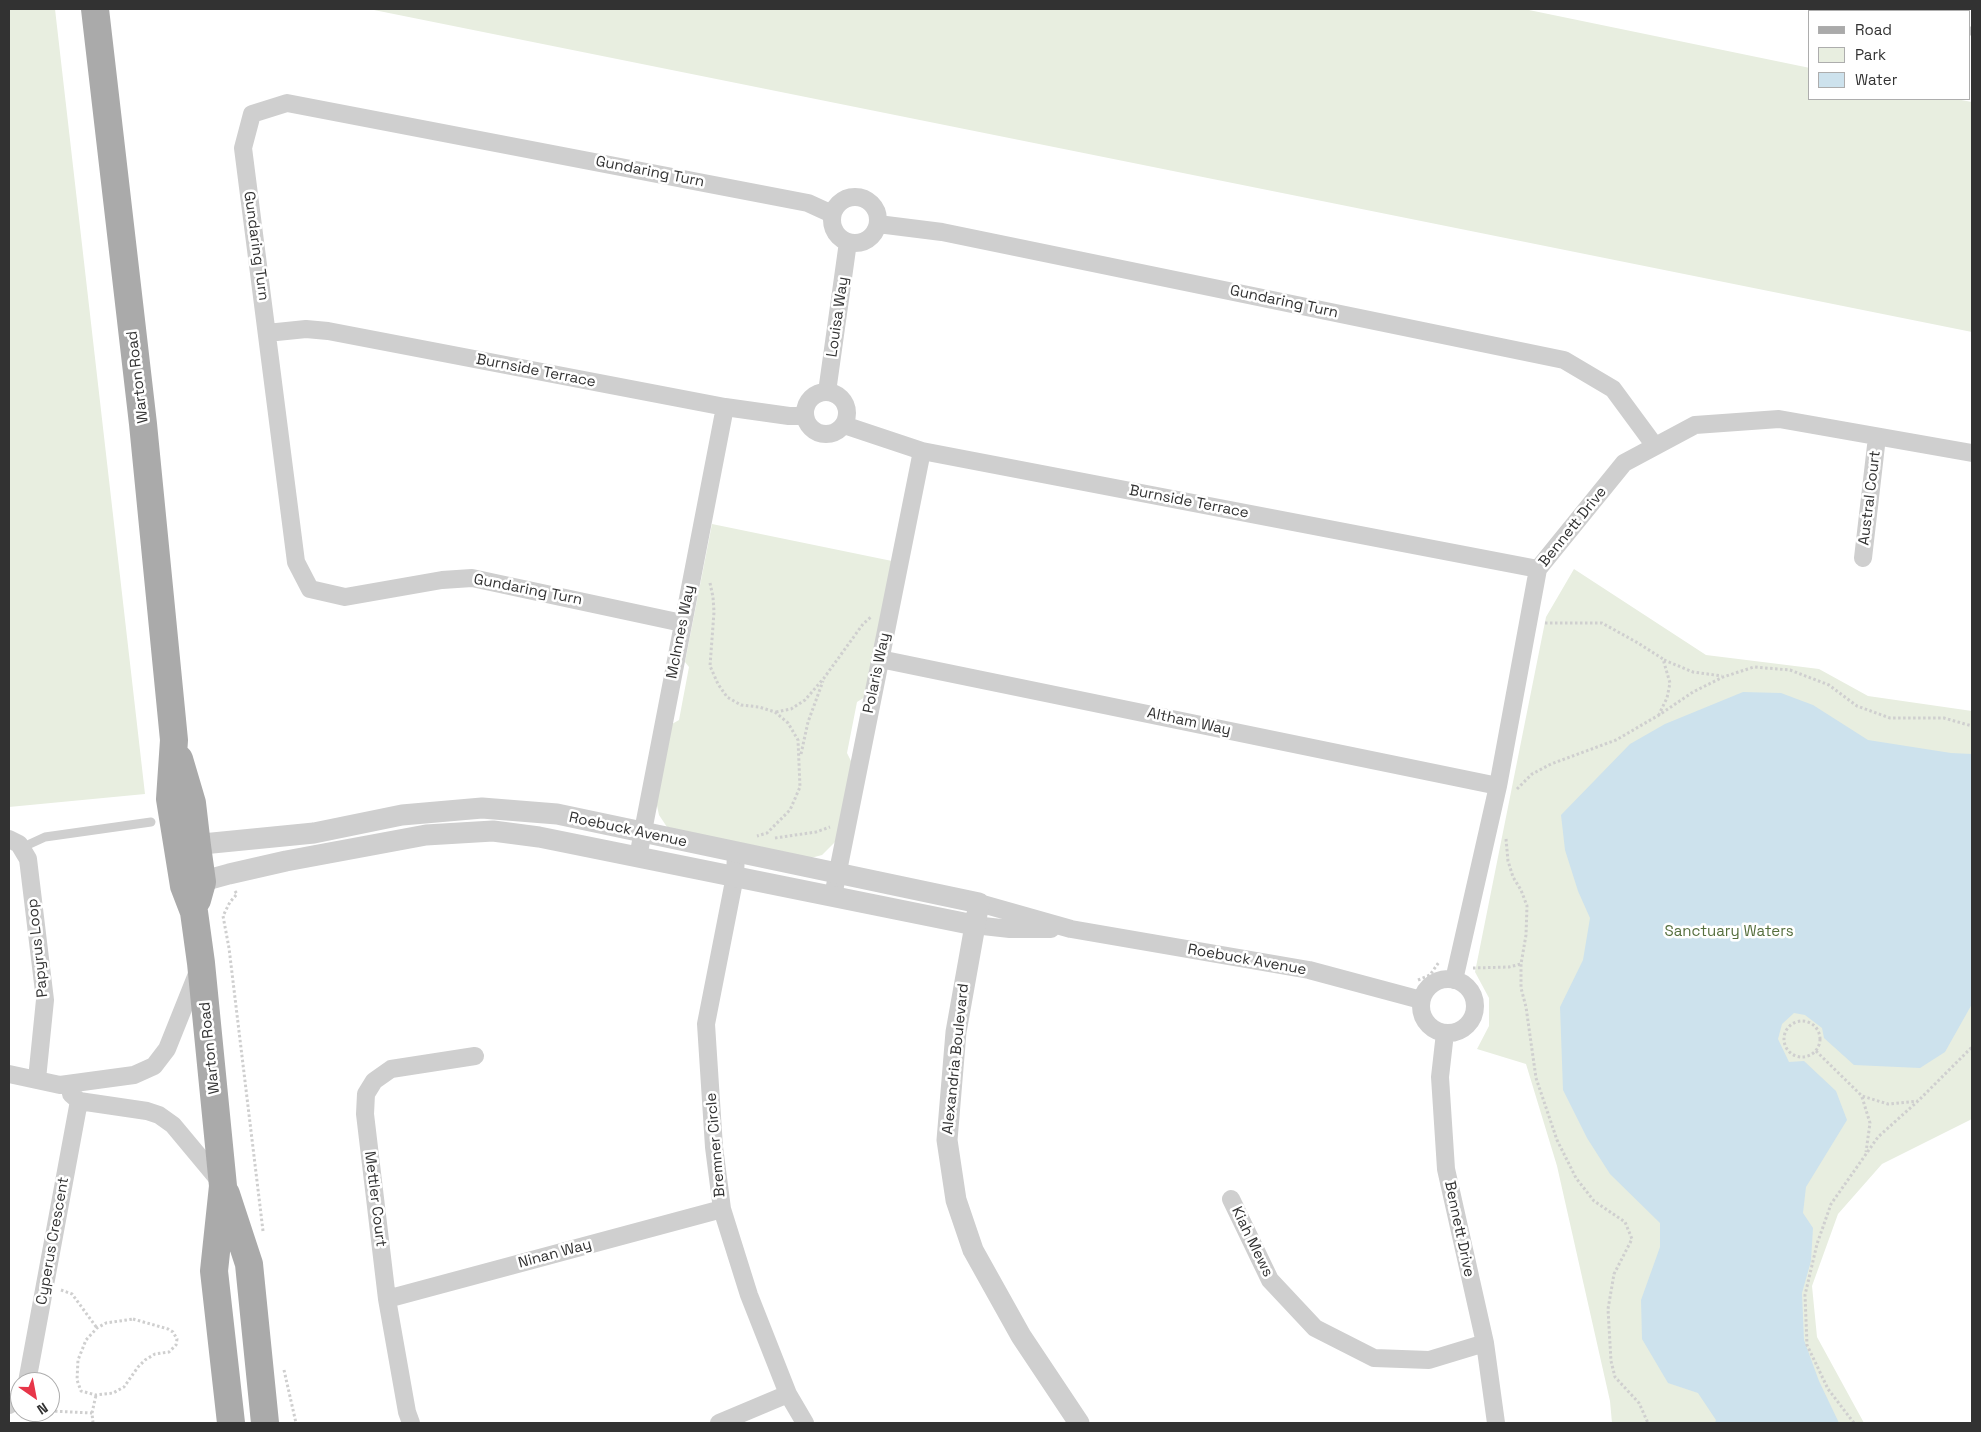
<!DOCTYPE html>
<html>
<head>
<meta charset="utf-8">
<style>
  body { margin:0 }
  #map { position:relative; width:1981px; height:1432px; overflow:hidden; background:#fff; font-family:"Space Grotesk",sans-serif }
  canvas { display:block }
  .frame { position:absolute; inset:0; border:10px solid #323232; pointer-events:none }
  .legend { position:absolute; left:1808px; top:10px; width:162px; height:90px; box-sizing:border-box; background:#fff; border:1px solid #adadad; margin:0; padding:6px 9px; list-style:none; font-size:15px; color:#323232 }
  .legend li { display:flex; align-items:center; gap:10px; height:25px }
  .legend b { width:25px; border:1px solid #adadad }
  .north { position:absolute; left:10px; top:1372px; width:50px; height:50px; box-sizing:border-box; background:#fff; border:1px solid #adadad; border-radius:50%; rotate:147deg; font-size:14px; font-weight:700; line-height:20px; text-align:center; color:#323232 }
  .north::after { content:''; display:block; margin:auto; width:18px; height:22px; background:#e73649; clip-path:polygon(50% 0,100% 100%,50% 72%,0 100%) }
</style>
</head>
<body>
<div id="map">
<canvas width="1981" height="1432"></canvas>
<div class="frame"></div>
<ul class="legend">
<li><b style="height:6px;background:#aaa"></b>Road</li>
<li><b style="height:14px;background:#e8eee0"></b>Park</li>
<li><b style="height:14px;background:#cde2ed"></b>Water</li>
</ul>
<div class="north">N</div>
</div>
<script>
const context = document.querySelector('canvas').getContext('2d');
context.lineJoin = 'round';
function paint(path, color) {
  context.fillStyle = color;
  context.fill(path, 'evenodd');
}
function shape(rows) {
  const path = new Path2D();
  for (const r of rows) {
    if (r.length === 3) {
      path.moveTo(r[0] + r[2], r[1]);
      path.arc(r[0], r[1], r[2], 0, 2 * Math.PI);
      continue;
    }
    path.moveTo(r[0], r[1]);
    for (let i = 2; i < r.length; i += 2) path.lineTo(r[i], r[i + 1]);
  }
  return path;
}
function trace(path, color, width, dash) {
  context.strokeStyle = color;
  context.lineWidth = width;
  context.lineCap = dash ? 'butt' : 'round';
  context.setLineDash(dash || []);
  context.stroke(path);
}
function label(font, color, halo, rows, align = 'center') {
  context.font = font + ' "Space Grotesk",sans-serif';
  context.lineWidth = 5;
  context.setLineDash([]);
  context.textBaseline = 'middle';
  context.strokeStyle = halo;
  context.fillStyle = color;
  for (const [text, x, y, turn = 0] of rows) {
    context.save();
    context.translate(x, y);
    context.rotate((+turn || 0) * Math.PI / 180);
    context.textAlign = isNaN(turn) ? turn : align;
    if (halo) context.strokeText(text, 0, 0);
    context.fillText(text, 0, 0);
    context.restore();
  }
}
paint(shape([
  [9,9,55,9,145,794,9,807],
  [369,9,1524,9,1810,68,1810,99,1956,99,1972,102,1972,332],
  [712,524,892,561,865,697,857,702,847,753,852,763,836,841,822,855,807,859,667,827,659,815,656,801,672,724,679,720,689,667,685,662],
  [1574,569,1706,655,1819,669,1868,696,1972,711,1972,1119,1882,1164,1838,1214,1812,1286,1817,1337,1864,1423,1612,1423,1610,1401,1557,1166,1526,1064,1477,1049,1489,1026,1489,998,1475,972,1546,617]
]), '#e8eee0');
paint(shape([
  [1743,692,1781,693,1813,705,1868,740,1951,753,1972,754,1972,1004,1945,1052,1920,1068,1854,1065,1824,1038,1822,1028,1805,1015,1794,1013,1782,1024,1778,1039,1789,1062,1804,1061,1836,1091,1847,1120,1806,1187,1803,1213,1813,1228,1811,1261,1802,1293,1804,1340,1819,1381,1839,1423,1715,1423,1716,1420,1698,1393,1668,1383,1642,1339,1641,1300,1660,1247,1660,1223,1610,1174,1587,1138,1563,1090,1560,1007,1583,960,1590,918,1578,891,1565,850,1561,815,1630,744,1665,724]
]), '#cde2ed');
trace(shape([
  [710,583,713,597,714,612,710,666,718,684,727,697,741,705,759,707,775,712,788,723,798,740,800,787,790,810,767,833,757,836],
  [1545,623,1602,623,1638,643,1663,659,1670,683,1667,698,1659,714],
  [1664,660,1693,672,1722,676],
  [776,712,791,709,805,700,824,678,863,624,871,617],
  [801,754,808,722,823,681],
  [1517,789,1532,774,1551,764,1616,740,1659,715,1693,692,1723,677,1754,667,1790,670,1829,685,1857,706,1890,718,1944,718,1972,726],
  [775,838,816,832,830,827],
  [1506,839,1508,861,1513,877,1521,890,1527,906,1526,935,1521,964,1521,988,1526,1007,1536,1078,1557,1140,1576,1178,1594,1201,1625,1222,1632,1239,1614,1274,1608,1309,1611,1361,1615,1377,1639,1403,1648,1423],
  [235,891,237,894,230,902,223,916,229,948,263,1231],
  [1473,968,1509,967,1521,964],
  [1418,980,1430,975,1439,962],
  [1802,1039,18],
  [1816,1051,1862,1096,1888,1104,1918,1101],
  [1862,1097,1870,1123,1866,1152],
  [61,1290,72,1294,97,1328],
  [133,1319,168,1329,173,1332,177,1339,176,1345,169,1352,155,1354,145,1360,138,1367,124,1387,113,1393,96,1395,81,1391,77,1380,78,1360,86,1340,97,1328,106,1323,133,1319],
  [284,1370,296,1423],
  [50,1411,92,1413],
  [93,1423,92,1413,96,1395],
  [1854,1423,1828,1389,1807,1345,1805,1295,1817,1244,1831,1204,1878,1137,1918,1101,1972,1047]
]), '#cfcfcf', 3, [2.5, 2.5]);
trace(shape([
  [1857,9,1870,11],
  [1970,31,1972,31],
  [21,848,45,837,151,822]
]), '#cfcfcf', 9);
trace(shape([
  [855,220,23],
  [878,224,942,232,1564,360,1613,389,1655,446],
  [267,333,306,329,328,331,725,407,789,416,805,416],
  [826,413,21],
  [827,392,848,242],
  [844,425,922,451,1538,569],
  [1863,558,1877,437],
  [682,623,472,578,442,580,345,597,310,589,296,562,243,148,252,114,287,103,808,203,832,214],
  [880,659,1498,786],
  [9,839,19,844,28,859,45,1000,37,1079],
  [736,853,735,876,706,1024,714,1147,722,1209,749,1295,788,1394,805,1423],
  [638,857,725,407],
  [833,896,922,451],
  [979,903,1071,929,1309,970,1421,1000],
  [974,925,1010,929,1051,929],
  [1448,1006,27],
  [1454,980,1498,786,1538,569,1624,463,1695,425,1779,419,1972,453],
  [1445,1033,1440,1077,1446,1169,1485,1343,1496,1423],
  [9,1074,60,1085,134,1075,154,1066,167,1049,199,969],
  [71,1094,79,1101,147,1111,159,1115,173,1125,223,1185],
  [1231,1199,1270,1280,1315,1328,1374,1358,1429,1360,1485,1343],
  [387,1299,722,1209],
  [27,1382,79,1101],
  [9,1405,18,1399,20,1396],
  [411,1423,407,1412,387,1299,365,1114,366,1094,374,1081,391,1069,475,1056],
  [719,1423,788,1394]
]), '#cfcfcf', 18);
trace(shape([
  [182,846,314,833,402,815,482,808,557,814,979,903,956,1032,947,1140,956,1200,973,1250,1021,1336,1079,1423],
  [189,885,229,874,286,861,426,835,493,831,539,837,974,925]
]), '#cfcfcf', 21);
trace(shape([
  [95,9,143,424,174,740,170,799,184,886,194,912,201,963,223,1186,214,1271,231,1423],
  [179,759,192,803,197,846,202,882,197,900],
  [226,1194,249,1264,265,1423]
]), '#aaa', 28);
label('15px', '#323232', '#fff', [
  ["Gundaring Turn",650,172,11],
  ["Gundaring Turn",256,246,82],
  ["Gundaring Turn",1284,302,12],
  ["Louisa Way",838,317,-82],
  ["Burnside Terrace",536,371,11],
  ["Warton Road",138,377,-97],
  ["Austral Court",1870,498,-83],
  ["Burnside Terrace",1189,502,11],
  ["Bennett Drive",1573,527,-51],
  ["Gundaring Turn",528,590,11],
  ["McInnes Way",681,632,-79],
  ["Polaris Way",877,673,-78],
  ["Altham Way",1189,722,12],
  ["Roebuck Avenue",628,830,12],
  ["Papyrus Loop",38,948,-96],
  ["Roebuck Avenue",1247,960,10],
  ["Warton Road",210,1048,-96],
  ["Alexandria Boulevard",956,1059,-84],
  ["Bremner Circle",716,1145,-95],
  ["Mettler Court",375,1199,83],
  ["Bennett Drive",1459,1229,78],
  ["Cyperus Crescent",53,1241,-80],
  ["Kiah Mews",1252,1242,64],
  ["Ninan Way",555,1254,-15]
]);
label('15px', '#566f3e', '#fff', [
  ["Sanctuary Waters",1729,932]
]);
</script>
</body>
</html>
